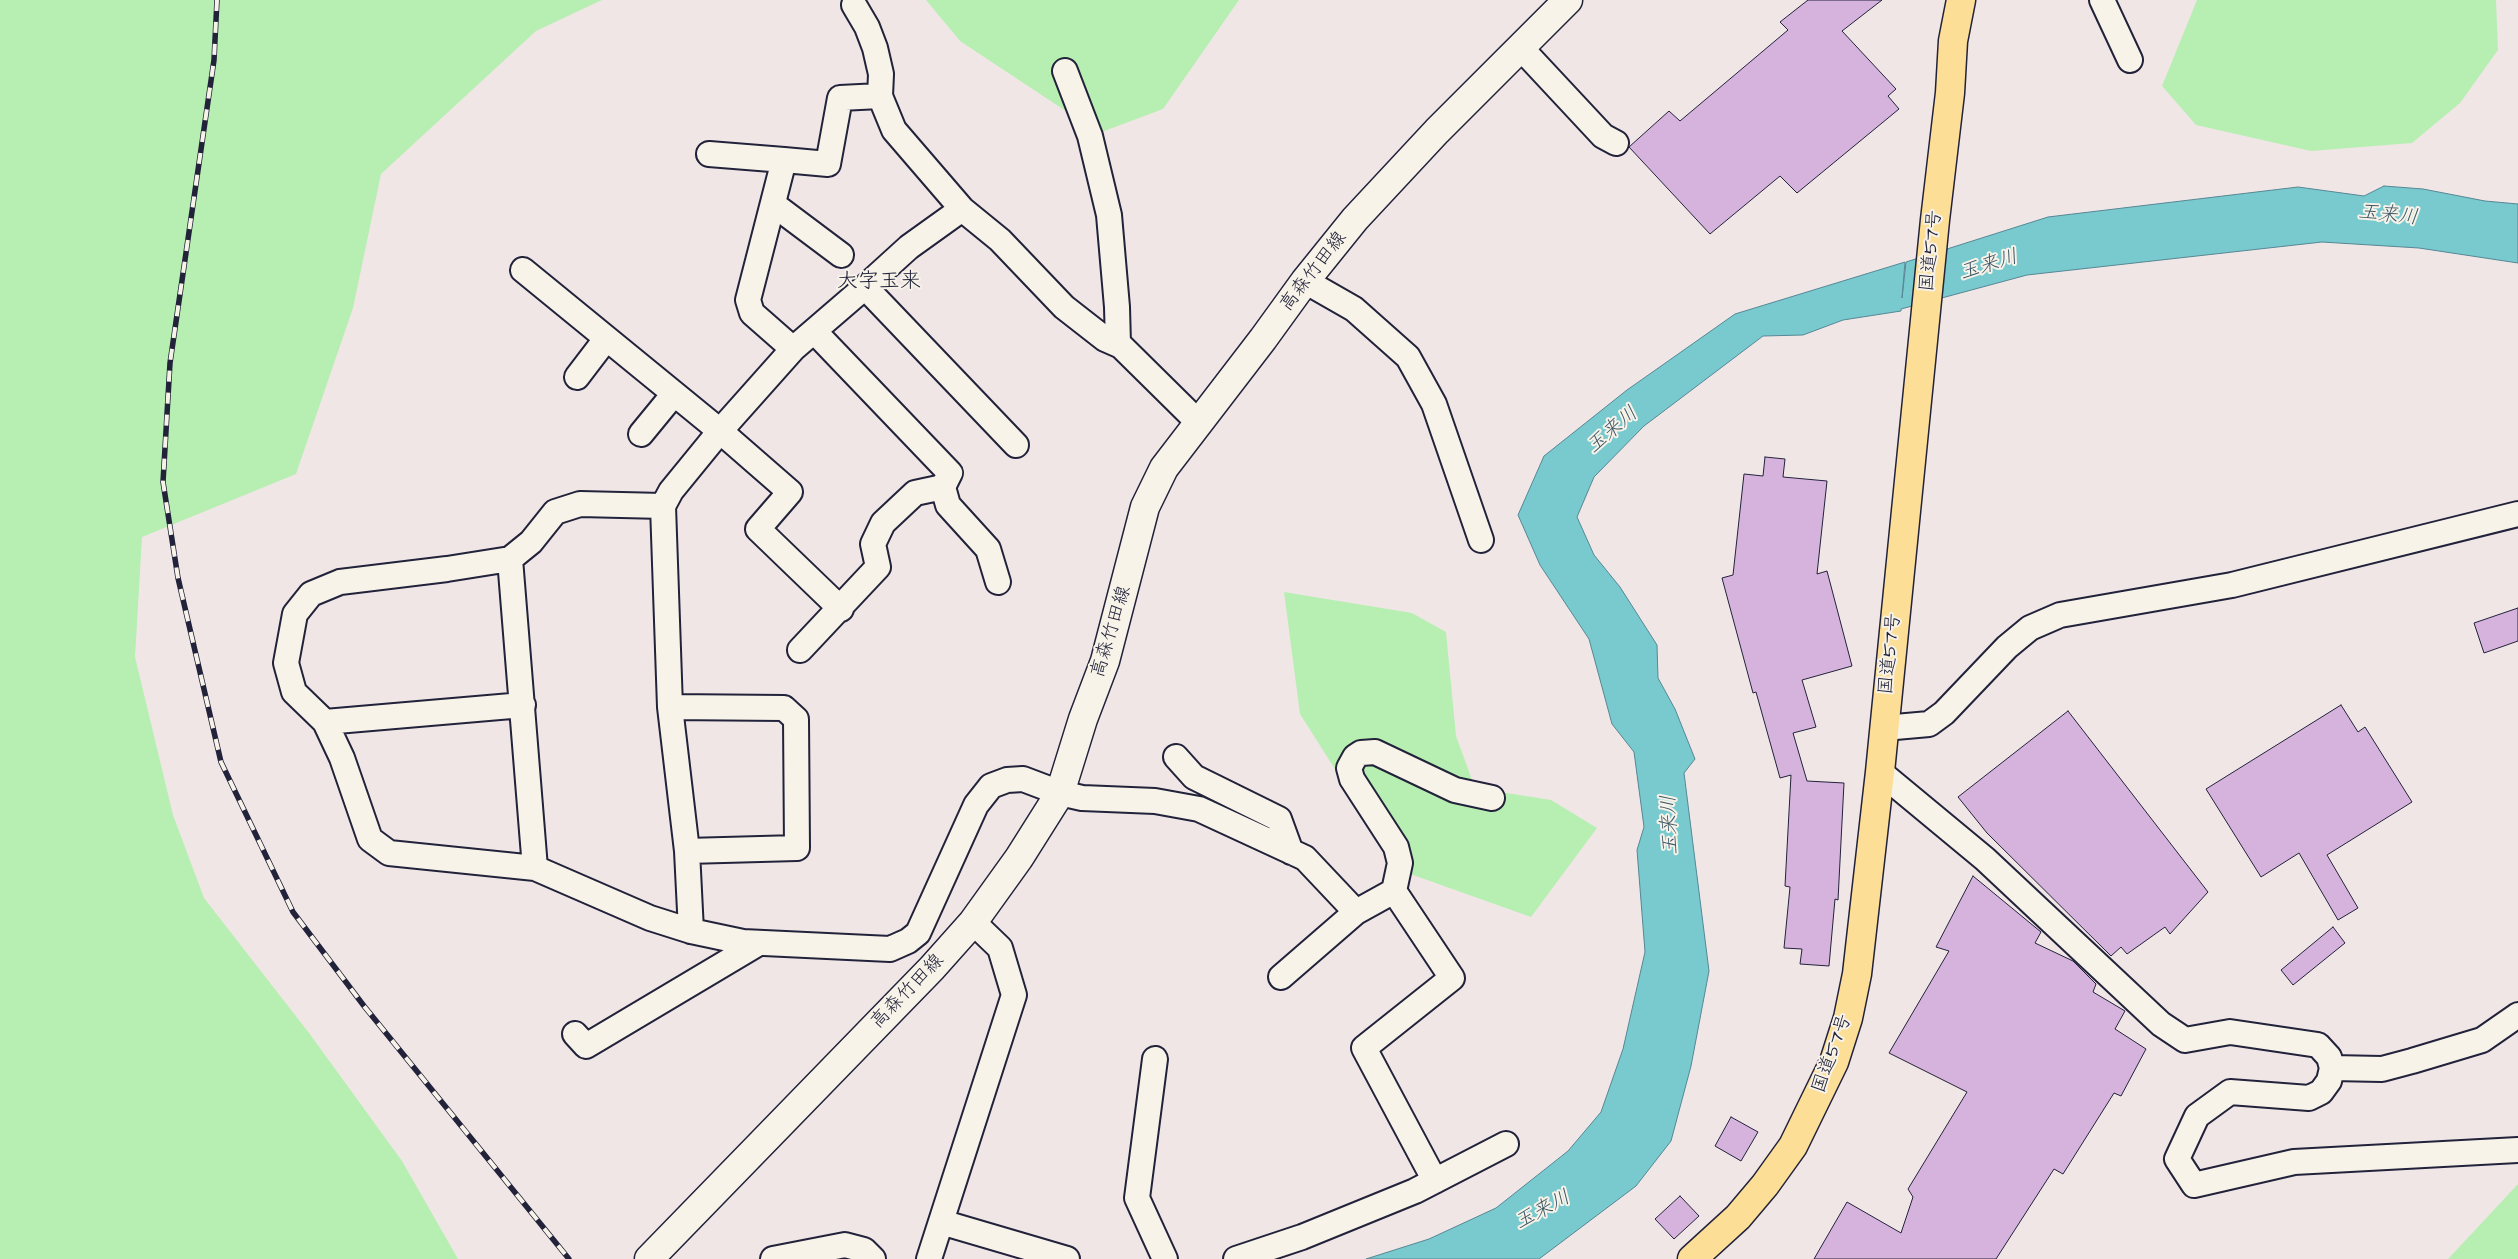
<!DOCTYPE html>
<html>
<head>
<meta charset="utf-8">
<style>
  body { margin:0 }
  canvas { display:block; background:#f0e6e6 }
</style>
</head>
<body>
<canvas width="2518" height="1259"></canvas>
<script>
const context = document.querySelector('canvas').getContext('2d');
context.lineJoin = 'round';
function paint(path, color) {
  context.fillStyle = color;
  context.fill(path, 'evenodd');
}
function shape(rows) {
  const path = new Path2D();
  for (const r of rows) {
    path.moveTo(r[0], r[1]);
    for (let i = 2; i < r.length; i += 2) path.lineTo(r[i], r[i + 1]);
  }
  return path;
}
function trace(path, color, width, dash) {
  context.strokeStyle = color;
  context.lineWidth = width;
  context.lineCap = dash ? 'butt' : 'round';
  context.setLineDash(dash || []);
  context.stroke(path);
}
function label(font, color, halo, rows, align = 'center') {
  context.font = font + ' "Architects Daughter","Klee One",sans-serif';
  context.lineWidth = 4;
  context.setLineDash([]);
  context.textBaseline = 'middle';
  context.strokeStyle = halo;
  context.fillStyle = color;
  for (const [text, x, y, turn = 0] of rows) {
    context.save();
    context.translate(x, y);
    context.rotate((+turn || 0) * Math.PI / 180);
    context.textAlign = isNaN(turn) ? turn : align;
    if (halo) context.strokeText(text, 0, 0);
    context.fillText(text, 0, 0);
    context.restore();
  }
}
paint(shape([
  [0,0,602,0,536,31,381,174,353,308,296,474,142,537,135,657,173,815,204,898,309,1033,402,1161,458,1259,0,1259],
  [926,0,1239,0,1163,109,1099,133,960,41],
  [2197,0,2496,0,2498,50,2460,103,2412,143,2311,151,2196,125,2162,86],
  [1284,592,1412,613,1446,632,1456,736,1475,788,1551,800,1597,828,1531,917,1399,870,1300,714],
  [2518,1184,2518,1259,2448,1259]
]), '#b7efb2');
const water = shape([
  [2384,186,2423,189,2485,201,2518,204,2518,263,2419,248,2322,242,2027,275,1901,309,1901,311,1843,320,1803,335,1763,336,1644,426,1594,477,1577,517,1594,555,1620,587,1657,645,1658,678,1675,709,1695,759,1684,773,1709,971,1691,1066,1671,1141,1636,1186,1539,1259,1366,1259,1429,1239,1496,1208,1568,1151,1601,1112,1623,1049,1645,952,1637,850,1644,827,1634,752,1612,724,1589,639,1540,565,1518,515,1544,456,1627,390,1735,314,1905,262,1902,298,1906,262,2048,217,2298,187,2364,196,2384,186]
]);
paint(water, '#78cacf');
trace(water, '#568794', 1);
const building = shape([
  [1808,0,1882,0,1842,31,1896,89,1888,96,1899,109,1797,193,1780,176,1710,234,1629,147,1669,111,1680,121,1788,30,1780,22,1808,0],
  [1765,457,1785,459,1783,477,1827,481,1817,574,1827,571,1852,666,1802,680,1816,727,1793,733,1807,781,1844,783,1838,900,1835,899,1829,966,1800,964,1802,949,1784,948,1790,887,1785,886,1791,775,1780,778,1756,692,1753,693,1722,578,1733,575,1744,474,1763,476,1765,457],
  [2518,608,2518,641,2484,653,2474,623,2518,608],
  [2341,705,2358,732,2365,727,2412,802,2327,855,2358,908,2338,920,2299,853,2261,877,2206,789,2341,705],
  [2068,711,2208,892,2170,934,2165,927,2127,954,2121,947,2111,956,1987,833,1958,797,2068,711],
  [1973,876,2041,932,2035,943,2073,961,2096,984,2093,992,2125,1011,2115,1029,2146,1049,2121,1096,2114,1093,2063,1174,2054,1169,1996,1259,1814,1259,1847,1202,1901,1233,1913,1197,1908,1189,1967,1092,1889,1053,1949,951,1936,947,1973,876],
  [2333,927,2345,943,2293,985,2281,970,2333,927],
  [1731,1117,1758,1132,1741,1161,1715,1146,1731,1117],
  [1680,1196,1699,1216,1674,1239,1655,1219,1680,1196]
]);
paint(building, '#d6b3dd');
trace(building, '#22223b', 1);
const minor = shape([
  [2102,0,2130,60],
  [854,5,867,27,875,48,881,74,880,96],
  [1520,47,1603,136,1616,143],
  [1065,71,1090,136,1109,215,1117,307,1118,344],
  [709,154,784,160],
  [773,204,841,255],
  [523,270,720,431,790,492,758,529,841,609],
  [1305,281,1354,309,1408,357,1434,404,1481,540],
  [865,287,1016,445],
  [814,331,950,473,943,487,948,505,988,549,998,582],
  [793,349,752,313,748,300,784,160,828,164,840,98,880,96,894,130,962,209,1000,240,1064,307,1105,339,1121,346,1199,423],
  [577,377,606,339],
  [641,434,673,395],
  [663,506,671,491,720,431,793,349,865,287,909,247,962,209],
  [510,559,535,868],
  [800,650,878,567,873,544,883,523,915,493,943,487],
  [670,707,784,708,796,719,797,848,687,851],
  [325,722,523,705],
  [1884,728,1929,724,1944,713,2007,647,2030,628,2060,615,2232,585,2518,514],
  [1176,757,1194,777,1279,819,1291,852],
  [1880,772,1985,859,2161,1024,2185,1040,2230,1032,2318,1045,2329,1057,2332,1068,2329,1081,2321,1092,2309,1098,2230,1092,2197,1116,2177,1159,2194,1185,2294,1162,2518,1150],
  [1394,891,1400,863,1396,847,1352,779,1349,768,1355,757,1361,753,1375,752,1455,790,1492,798],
  [1356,912,1394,891,1452,978,1364,1048,1435,1181],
  [691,931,687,851,670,707,663,506,580,504,555,512,531,542,510,559,447,569,340,582,311,594,295,614,286,663,294,692,325,722,342,758,370,839,389,853,535,868,650,918,691,931,743,942,890,949,908,941,918,933,976,805,991,786,1007,780,1023,779,1060,793,1082,798,1155,801,1199,809,1305,858,1356,912,1281,977],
  [575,1034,586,1046,759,943],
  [1155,1059,1137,1198,1165,1259],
  [2332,1068,2382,1069,2412,1061,2482,1040,2518,1015],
  [941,1222,1067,1259],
  [773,1259,845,1245,864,1250,873,1259],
  [929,1259,1014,995,1000,948,973,922],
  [1236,1259,1302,1237,1415,1191,1506,1144]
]);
const secondary = shape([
  [649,1259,932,968,973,922,1019,858,1060,793,1083,719,1105,661,1145,507,1164,468,1263,339,1305,281,1355,219,1437,131,1568,0]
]);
const trunk = shape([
  [1692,1259,1738,1217,1765,1185,1793,1146,1834,1062,1848,1018,1857,974,1880,772,1935,220,1950,93,1953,41,1961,0]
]);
trace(minor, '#22223b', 28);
trace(secondary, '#22223b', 31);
trace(trunk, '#22223b', 31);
trace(minor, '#f7f3e8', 24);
trace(secondary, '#f7f3e8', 28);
trace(trunk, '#fdde96', 28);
const rail = shape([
  [217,0,214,60,170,363,163,482,178,578,221,762,293,912,364,1006,569,1259]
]);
trace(rail, '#22223b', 5.5);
trace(rail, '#f7f3e8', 4, [11]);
label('19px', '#22223b', '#f7f3e8', [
  ["国道57号",1932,251,-84],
  ["高森竹田線",1314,272,-52],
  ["高森竹田線",1112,632,-73],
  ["国道57号",1891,654,-84],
  ["高森竹田線",908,992,-46],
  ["国道57号",1833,1054,-70]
]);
label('italic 20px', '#3c5467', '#f7f3e8', [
  ["玉来川",2388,216,6],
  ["玉来川",1989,266,-17],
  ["玉来川",1613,431,-40],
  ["玉来川",1671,825,-92],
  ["玉来川",1543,1211,-28]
]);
label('21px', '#22223b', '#f7f3e8', [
  ["大字玉来",879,283]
]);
</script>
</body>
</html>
